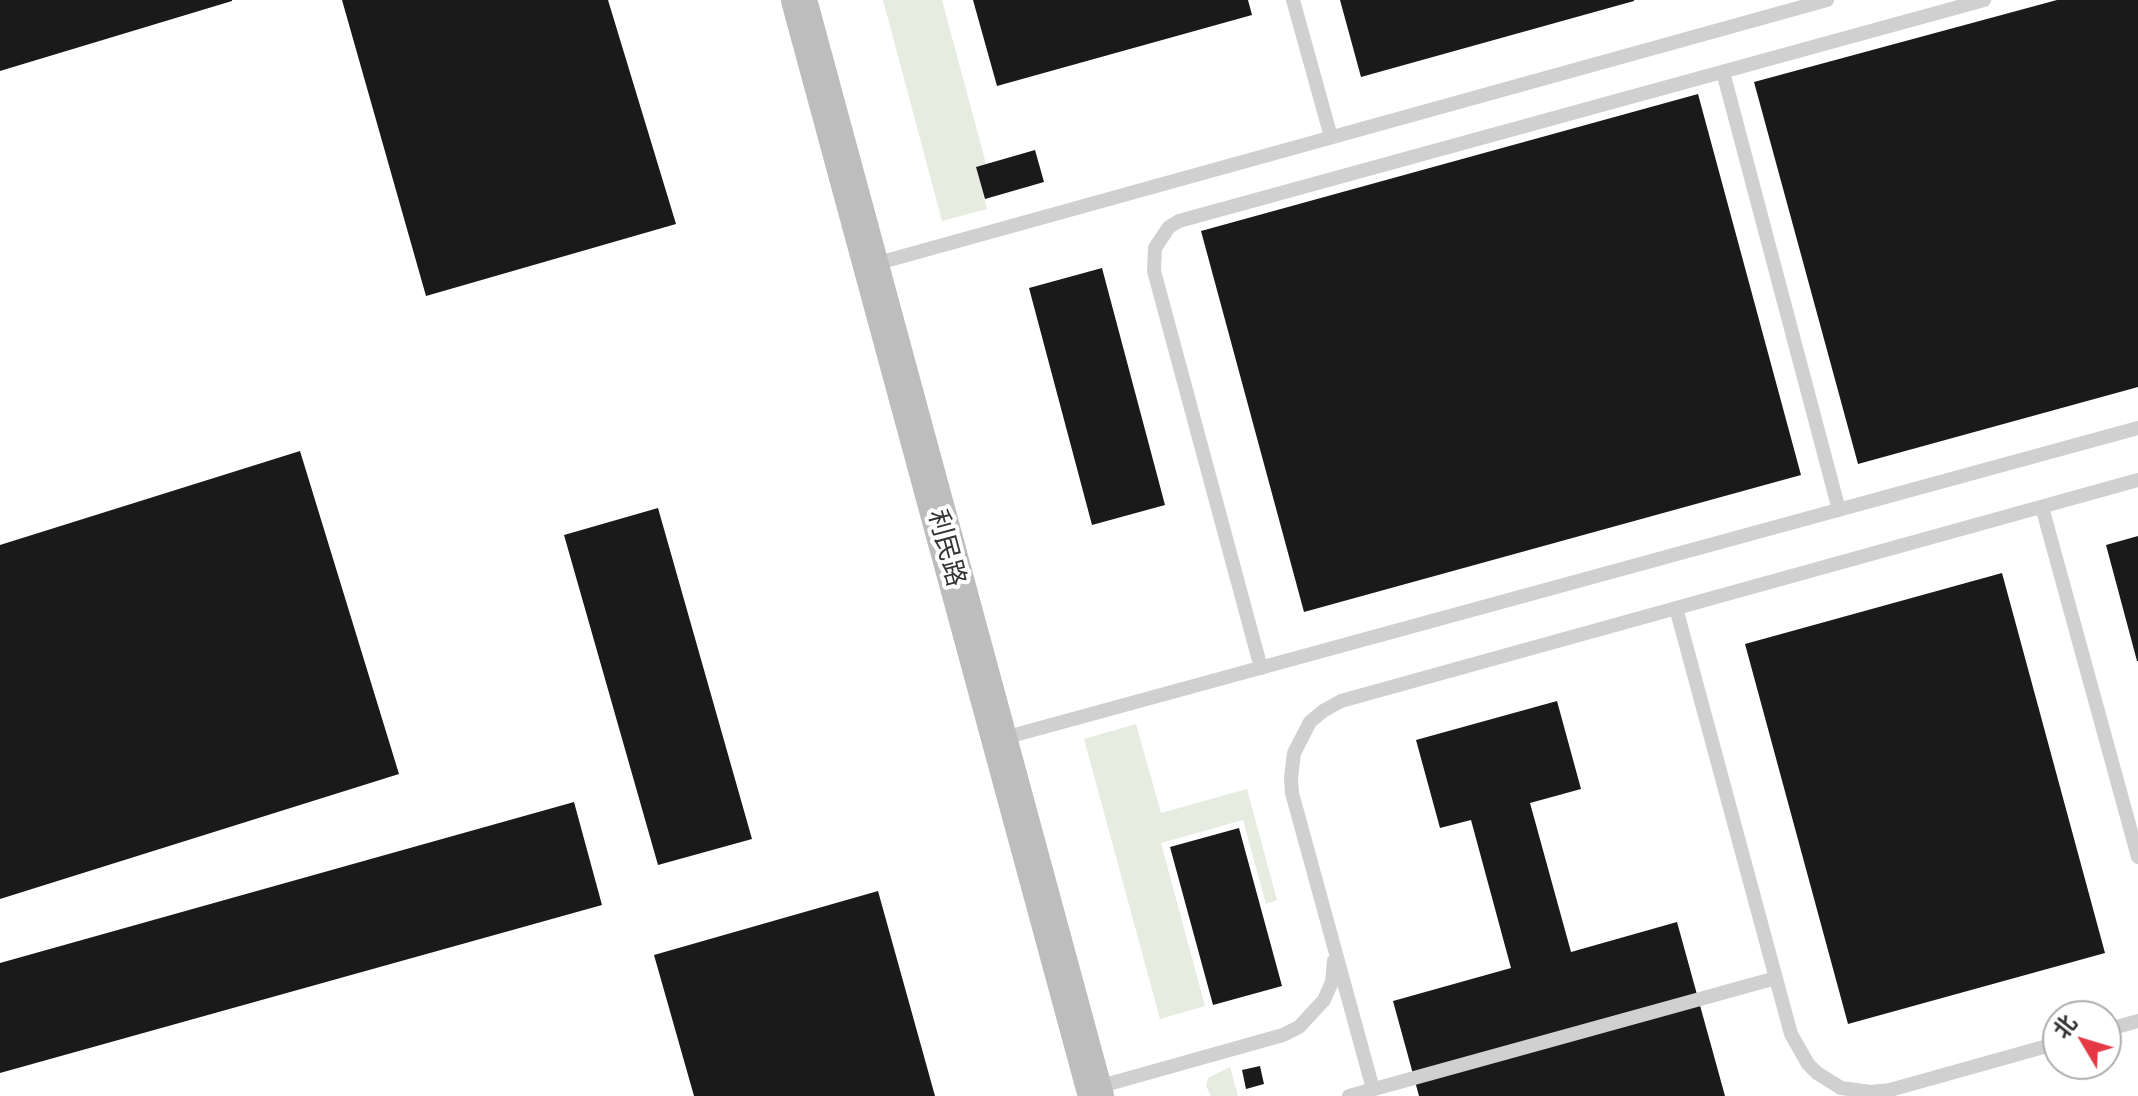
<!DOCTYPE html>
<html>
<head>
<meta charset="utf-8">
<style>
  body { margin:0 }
  #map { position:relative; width:2138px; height:1096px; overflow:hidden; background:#fff; font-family:Lato,"Noto Sans SC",sans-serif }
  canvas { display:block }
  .north { position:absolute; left:2042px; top:1000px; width:80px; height:80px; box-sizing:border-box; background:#fff; border:2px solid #adadad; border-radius:50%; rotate:308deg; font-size:22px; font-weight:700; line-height:32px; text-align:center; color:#333 }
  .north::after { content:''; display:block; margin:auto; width:28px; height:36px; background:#e63946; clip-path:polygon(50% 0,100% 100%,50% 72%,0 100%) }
</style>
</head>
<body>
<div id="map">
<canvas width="2138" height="1096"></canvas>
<div class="north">北</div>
</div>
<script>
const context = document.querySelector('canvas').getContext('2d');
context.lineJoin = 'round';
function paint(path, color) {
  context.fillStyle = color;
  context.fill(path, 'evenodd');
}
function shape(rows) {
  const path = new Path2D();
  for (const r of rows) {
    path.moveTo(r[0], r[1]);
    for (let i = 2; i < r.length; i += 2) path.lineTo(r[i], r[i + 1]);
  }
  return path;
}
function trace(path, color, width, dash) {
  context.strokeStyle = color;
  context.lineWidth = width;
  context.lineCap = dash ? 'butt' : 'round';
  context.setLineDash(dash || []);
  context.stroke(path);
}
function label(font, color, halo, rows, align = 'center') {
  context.font = font + ' Lato,"Noto Sans SC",sans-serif';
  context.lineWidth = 8;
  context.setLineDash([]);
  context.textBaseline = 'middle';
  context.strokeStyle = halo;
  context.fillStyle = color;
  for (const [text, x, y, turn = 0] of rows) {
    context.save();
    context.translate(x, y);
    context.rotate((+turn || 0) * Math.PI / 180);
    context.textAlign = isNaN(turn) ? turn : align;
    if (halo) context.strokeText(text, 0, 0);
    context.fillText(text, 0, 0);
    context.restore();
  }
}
paint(shape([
  [883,0,942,0,986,164,976,167,987,209,942,221],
  [1136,724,1161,813,1247,789,1277,900,1266,904,1243,820,1161,843,1205,1006,1160,1019,1084,739],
  [1230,1067,1238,1096,1211,1096,1206,1086,1208,1078]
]), '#e6ecdf');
paint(shape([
  [0,0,232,0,232,1,0,71],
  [342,0,608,0,676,224,426,296],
  [973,0,1248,0,1252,15,997,86],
  [1340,0,1634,0,1634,1,1361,77],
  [2057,0,2138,0,2138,387,1858,464,1754,82],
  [1698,94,1801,475,1304,612,1201,231],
  [1035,150,1044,182,985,199,976,167],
  [1102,268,1165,505,1092,525,1029,288],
  [300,451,399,774,0,899,0,545],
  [658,508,752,839,658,865,564,535],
  [2138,536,2138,661,2137,661,2106,545],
  [2002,573,2105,953,1848,1024,1745,644],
  [1557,701,1581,789,1530,803,1571,952,1677,922,1725,1096,1419,1096,1393,1001,1511,968,1471,820,1440,828,1416,740],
  [574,802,602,905,0,1073,0,963],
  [1239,828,1282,986,1213,1005,1170,847],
  [878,891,935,1096,694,1096,654,955],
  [1260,1066,1264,1084,1246,1089,1242,1070]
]), '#1a1a1a');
trace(shape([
  [1293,0,1331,137],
  [1723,72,1839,510],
  [871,265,1827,0],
  [2042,507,2138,857],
  [1676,608,1791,1034,1808,1064,1817,1073,1841,1088,1871,1092,1890,1090,2058,1043],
  [1261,668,1154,271,1155,248,1169,227,1179,221,1984,0],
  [1000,739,2138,428],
  [2106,1030,2138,1021],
  [1094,1088,1283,1035,1299,1027,1324,1000,1332,982,1334,961],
  [1373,1089,1292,793,1291,778,1294,753,1310,722,1323,711,1341,701,2138,480],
  [1349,1096,1776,978]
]), '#d0d0d0', 14);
trace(shape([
  [799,0,1096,1096]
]), '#bdbdbd', 36);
label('26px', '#333', '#fff', [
  ["利民路",947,548,75]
]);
</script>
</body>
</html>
